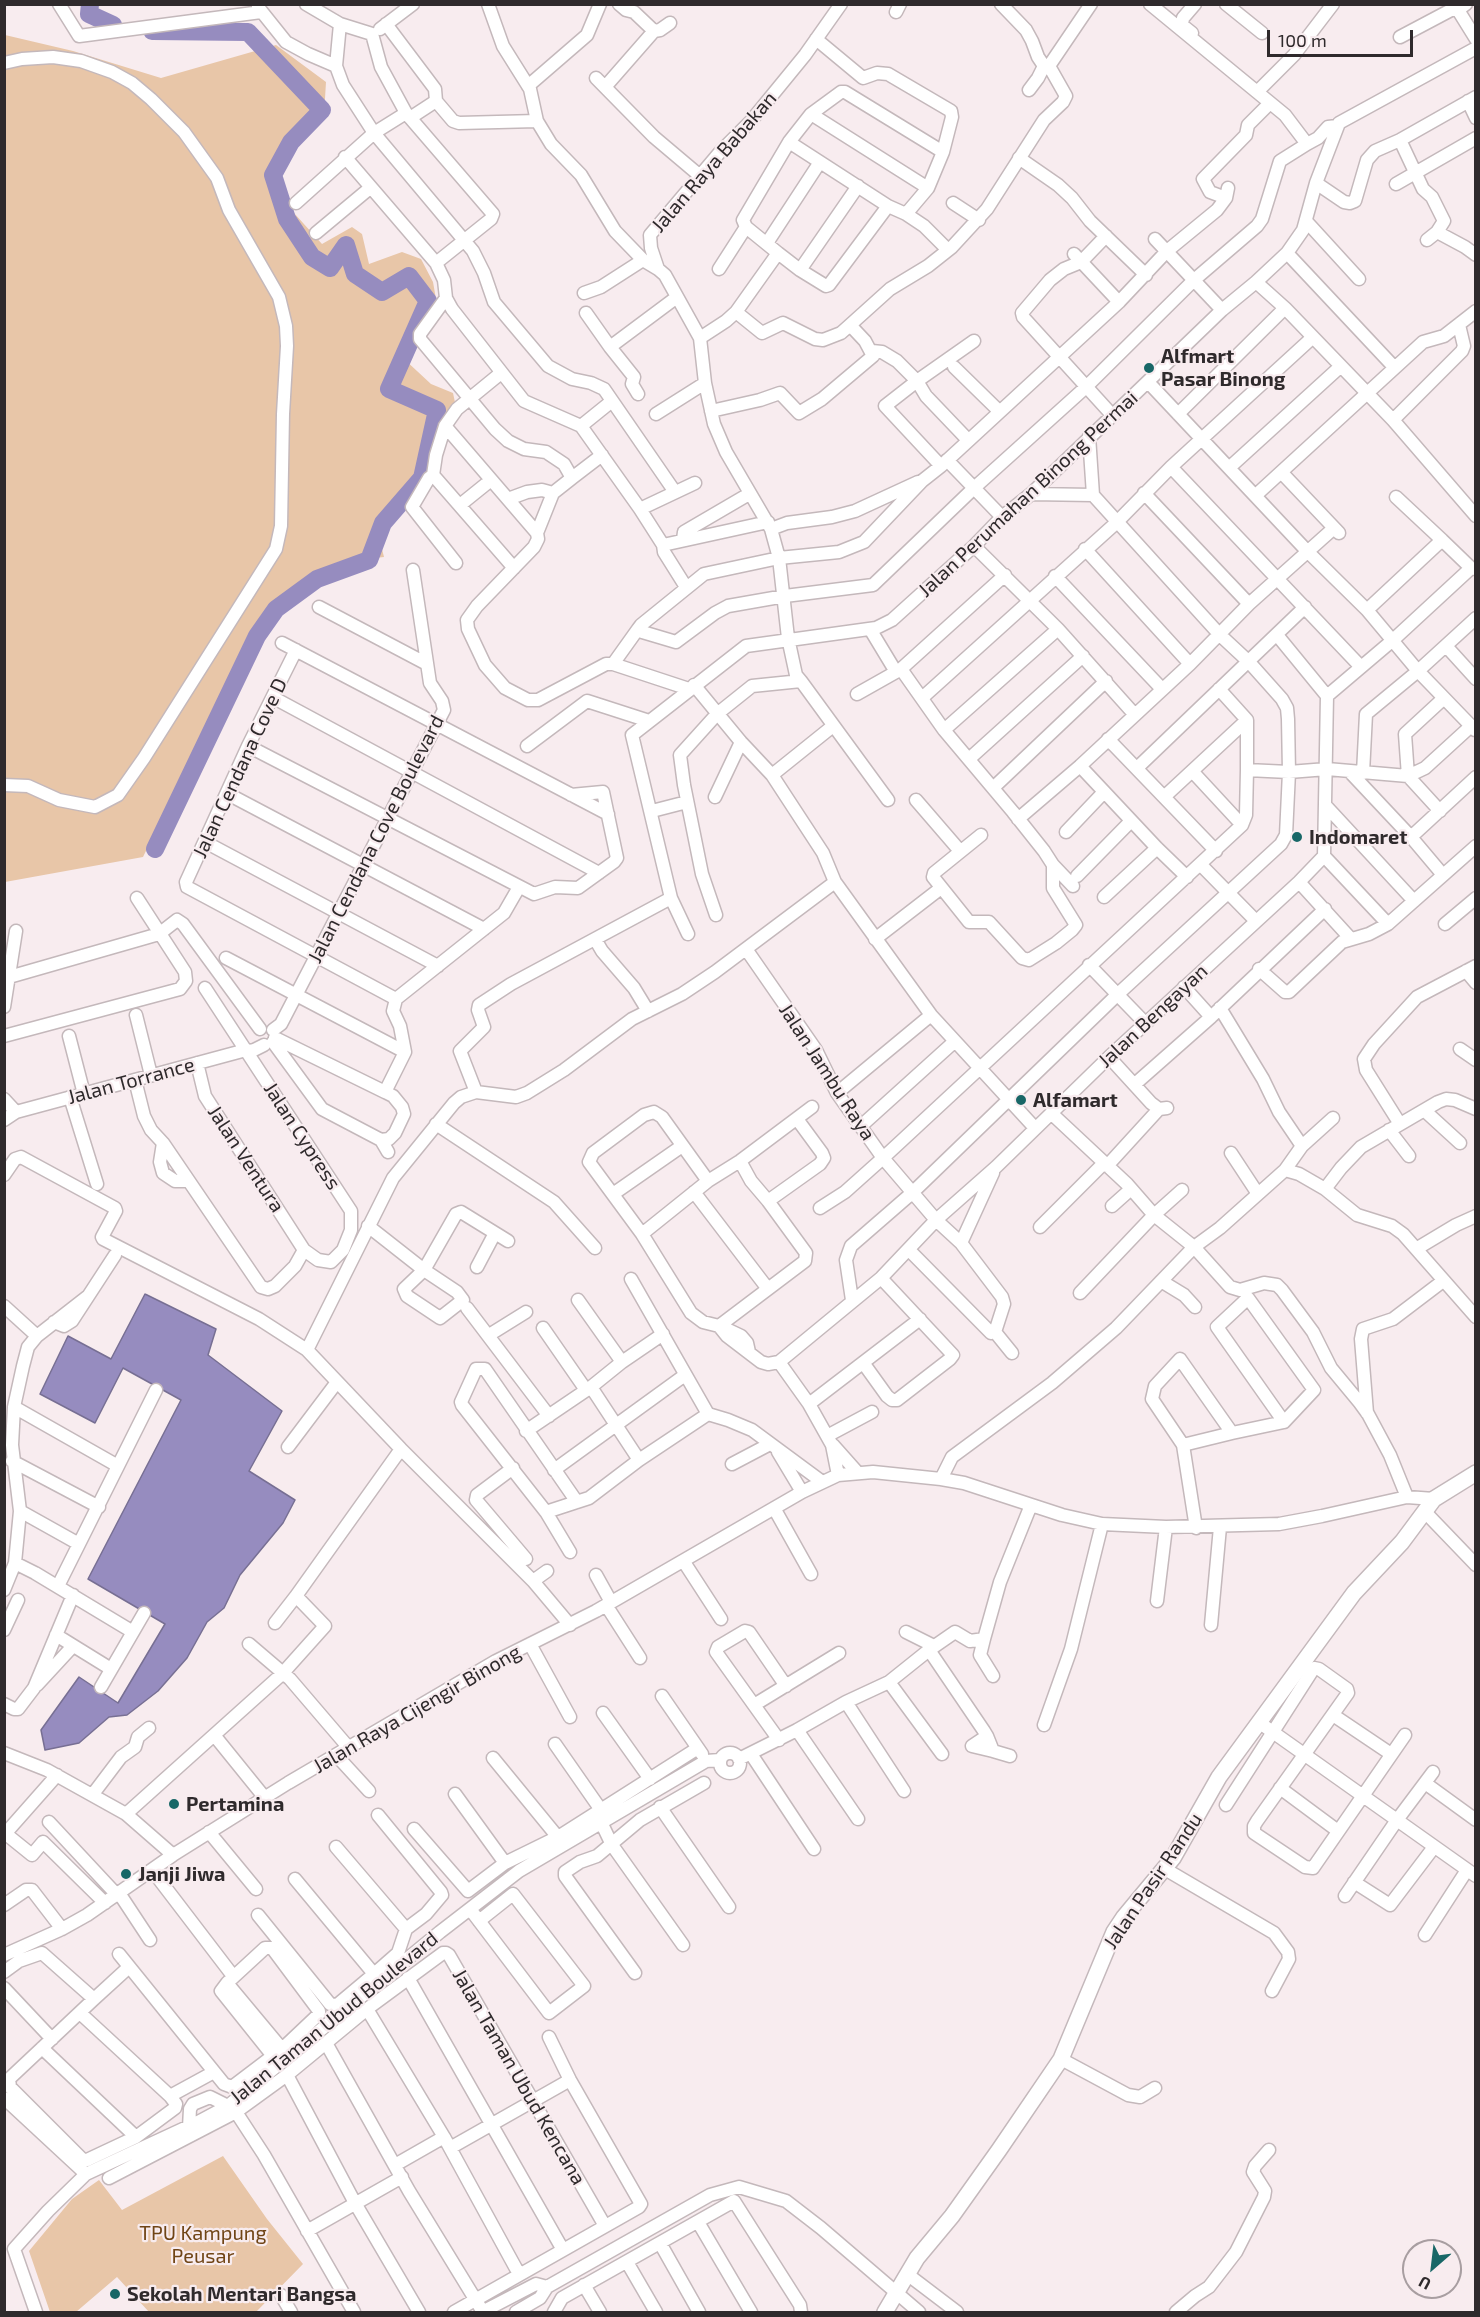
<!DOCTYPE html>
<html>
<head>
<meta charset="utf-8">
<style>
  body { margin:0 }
  #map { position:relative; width:1480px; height:2317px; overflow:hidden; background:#f8ecef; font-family:"Exo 2",sans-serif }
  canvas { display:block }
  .frame { position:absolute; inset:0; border:6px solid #2f2a2c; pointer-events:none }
  .north { position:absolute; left:1402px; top:2239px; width:60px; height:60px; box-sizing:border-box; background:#f8ecef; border:2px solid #a89ea1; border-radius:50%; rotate:208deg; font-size:16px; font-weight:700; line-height:24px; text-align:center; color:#2f2a2c }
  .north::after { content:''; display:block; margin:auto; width:21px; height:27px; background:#186767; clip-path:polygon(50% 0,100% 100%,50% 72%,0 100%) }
  .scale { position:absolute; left:1267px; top:30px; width:146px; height:27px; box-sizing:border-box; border:3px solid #2f2a2c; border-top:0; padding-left:8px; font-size:18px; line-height:21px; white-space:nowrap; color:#2f2a2c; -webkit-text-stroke:4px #f8ecef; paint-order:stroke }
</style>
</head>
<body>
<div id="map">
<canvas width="1480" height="2317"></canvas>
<div class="frame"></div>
<div class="north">U</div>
<div class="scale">100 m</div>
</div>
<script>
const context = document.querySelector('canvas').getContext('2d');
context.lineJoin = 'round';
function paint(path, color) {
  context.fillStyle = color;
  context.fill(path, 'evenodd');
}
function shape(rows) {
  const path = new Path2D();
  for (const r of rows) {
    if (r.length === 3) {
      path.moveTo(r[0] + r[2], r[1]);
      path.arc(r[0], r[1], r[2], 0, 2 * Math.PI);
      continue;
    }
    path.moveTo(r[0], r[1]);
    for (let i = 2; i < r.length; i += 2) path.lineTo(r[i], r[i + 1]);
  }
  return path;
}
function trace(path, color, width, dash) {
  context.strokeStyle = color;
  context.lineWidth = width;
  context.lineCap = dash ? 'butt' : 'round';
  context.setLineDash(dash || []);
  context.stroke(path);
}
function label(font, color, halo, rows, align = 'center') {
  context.font = font + ' "Exo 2",sans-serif';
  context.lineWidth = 4.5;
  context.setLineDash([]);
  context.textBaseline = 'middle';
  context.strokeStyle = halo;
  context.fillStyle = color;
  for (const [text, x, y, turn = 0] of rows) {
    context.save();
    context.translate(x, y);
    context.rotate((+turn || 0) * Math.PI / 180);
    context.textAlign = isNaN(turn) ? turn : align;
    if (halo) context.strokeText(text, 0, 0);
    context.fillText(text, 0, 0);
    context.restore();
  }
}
paint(shape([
  [5,35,73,51,161,78,276,45,326,82,324,115,303,137,280,171,294,213,322,244,352,227,362,234,369,264,402,252,421,259,433,282,436,299,403,358,431,384,453,393,456,407,425,490,395,518,381,545,384,557,338,562,291,592,262,621,238,661,143,857,5,882],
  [223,2156,267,2219,303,2264,256,2312,149,2312,117,2277,76,2312,50,2312,29,2251,72,2199,99,2180,122,2210]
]), '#e8c6a8');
const water = shape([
  [145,1294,216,1329,208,1355,282,1411,249,1471,295,1500,283,1523,240,1575,224,1608,207,1622,187,1658,158,1691,127,1715,109,1717,79,1743,45,1750,41,1730,79,1677,118,1703,165,1624,88,1579,181,1400,123,1368,95,1423,40,1394,68,1336,111,1359,145,1294]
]);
paint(water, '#968cbf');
trace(water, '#776f93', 1.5);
trace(shape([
  [90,4,89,14,113,25],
  [152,31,248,32,322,110,291,142,273,175,287,219,312,257,330,268,346,245,355,274,382,292,409,276,428,301,389,389,437,410,422,478,383,523,369,560,317,579,276,609,257,636,155,849]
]), '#968cbf', 18);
const minor = shape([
  [59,4,79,36,261,12],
  [306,4,340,24,372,34],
  [488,4,503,46,530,89,537,121,551,144,581,175,615,231,643,260,658,269],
  [619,4,626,10,634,12,654,31,660,30,670,23],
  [1150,4,1285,115,1307,144,1318,138,1328,127,1337,126],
  [1226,4,1262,33],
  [258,7,286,42,308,54,336,66],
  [1458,10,1476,39],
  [896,12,900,4],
  [340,24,336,66,343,85,374,133,473,251,484,273,494,302,548,366,572,379,591,383,604,389,675,492],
  [386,24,435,89,436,101],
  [380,29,413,4],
  [1192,33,1182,25,1183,18,1195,4],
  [372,34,381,67,406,113,493,214,491,219,436,263,444,280,446,298,452,309,524,401,581,426,640,509,695,483],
  [1400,37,1451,10,1458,10,1466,4],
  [4,63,22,59,53,57,81,61,112,72,132,83,151,99,184,132,217,178,229,210,279,297,286,326,287,346,283,414,281,526,276,549,144,758,118,795,95,807,59,800,28,786,4,785],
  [1049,66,1091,4],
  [596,78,654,137,699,175],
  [528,86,587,35,600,4],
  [605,87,654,31],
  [1029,90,1038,78,1044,66],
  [1257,92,1294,55,1333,4],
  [1468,101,1476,118],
  [811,114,928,188],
  [410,118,436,101,453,121,459,123,537,121],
  [1400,140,1423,189,1432,197,1444,221,1437,232,1427,240],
  [789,142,888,206,906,214,928,188,943,152,952,117,951,111,888,74,877,73,863,78,816,39],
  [345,157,436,263],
  [1019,158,1058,185,1072,198,1090,221,1146,275],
  [1316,183,1344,202,1350,203,1355,201,1367,160,1375,151,1400,140,1476,97],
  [1396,184,1476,138],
  [1228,188,1226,198,1217,210,1167,251,1119,302,941,466,922,481,864,542,839,552,779,558,704,574,641,625,638,629,639,631,676,642,715,613,728,606,785,596,873,585,974,488,1086,387,1194,280,1257,226,1262,219,1280,161,1307,144],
  [1226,198,1210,192,1203,179,1246,135,1248,125,1270,103],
  [296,203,374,133,406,113],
  [953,203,979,220],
  [906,214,924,226,948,250],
  [1306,221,1359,279],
  [1437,232,1465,247,1476,255],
  [316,233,370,188],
  [1106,236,1081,262,1064,269,1050,280,1022,313,1023,317,1113,416],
  [1155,239,1222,310],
  [767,243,820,162],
  [778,253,746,227,743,220,789,142,811,114,841,92,845,92,943,152],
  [1287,253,1394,367],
  [1074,254,1119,302],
  [719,269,746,227],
  [800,270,858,186],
  [1256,282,1285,308,1393,420,1476,516],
  [584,293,601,287,643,260],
  [446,298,420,334,420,339,495,429,508,441,524,449,546,452,564,464,572,478,553,493,542,490,527,492,508,499],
  [736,312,762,333,783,323,815,339,823,340,841,333,850,325],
  [586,313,610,347],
  [700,338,726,321,736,312,778,253,800,270,826,286,829,285,888,206],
  [872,351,882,352,897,361,917,381,926,396,968,440],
  [954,367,999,411],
  [1148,382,1307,551,1367,610,1418,671,1475,730],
  [638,394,632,384,634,377,610,347,677,297],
  [711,411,760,400,780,393,799,413,822,399,873,356,865,341,850,325,890,289,928,266,952,247,987,209,1044,120,1063,102,1066,96,1049,66,1044,66,1038,57,1032,41,1026,30,1001,4],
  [656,414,705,383],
  [1178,414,1285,308],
  [1393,420,1462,351,1464,346,1459,325],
  [445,426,537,533,538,539,534,547,477,606,467,620,468,629,485,665,505,688,528,700,538,700,606,664,613,664,689,689],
  [581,426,612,401],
  [1089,436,1093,495],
  [947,460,1002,517],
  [941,466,885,406,917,381,974,341],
  [1171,467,1361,667],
  [1230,467,1341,366],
  [1282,473,1339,533],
  [433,475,436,455,445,426,457,409,501,373],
  [572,478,602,455],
  [1144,493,1249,604],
  [1256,495,1423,342,1444,336,1476,311],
  [1396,497,1442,540],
  [460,505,491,480],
  [640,509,663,545],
  [771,529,787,523,832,517,855,511,918,482],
  [537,533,553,493],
  [683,539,684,532,749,494],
  [974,546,1058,629,1135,715],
  [1085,549,1190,664],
  [456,563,412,507,429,478,433,475,514,568],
  [1055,576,1162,689],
  [686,587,664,552,663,545,768,522],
  [319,607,427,664],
  [1367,610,1442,540,1471,568],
  [870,629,896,672,901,669,944,730,1013,812,1044,851,1053,865,1053,888,1076,925,1072,930,1056,943,1029,960,1022,958,989,922,969,922,933,877,934,873,981,835],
  [282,643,608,814],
  [1446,646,1476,679],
  [296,650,248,746,186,882,187,887,396,999],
  [613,664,638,629],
  [901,669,1005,575],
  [801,681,888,800],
  [694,685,741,742,772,775,823,853,835,882,931,1015,1035,1128],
  [1219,689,1247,720,1247,770],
  [857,694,896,672],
  [1327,696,1393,640,1471,568,1476,569],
  [274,698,599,873],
  [922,698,1116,523,1171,467,1313,337],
  [944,730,1058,629],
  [1108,739,1216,851],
  [248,746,534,894,555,887,578,888,614,862,617,858,603,792,571,795],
  [527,746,587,701,649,721],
  [969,759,1083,656],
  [1080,766,1157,848,1187,877],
  [1137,768,1305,607],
  [1192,771,1242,825],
  [1349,771,1411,837,1443,875],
  [1363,773,1366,714,1418,671,1476,618],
  [772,775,833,726],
  [993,788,1106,681],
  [228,794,484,929],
  [715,797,741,742],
  [1164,797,1247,720],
  [916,800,960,851],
  [1326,806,1414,901],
  [652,811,687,802],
  [1440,811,1408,776,1405,734,1444,698],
  [1018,819,1080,766,1190,664,1249,604,1334,528],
  [1066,832,1104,792],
  [1411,837,1476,777],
  [205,842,438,966],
  [1324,856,1388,924],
  [1053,865,1073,886],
  [1201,865,1256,921],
  [1077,876,1131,821],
  [1299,882,1351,939],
  [1104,897,1157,848],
  [716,915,702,874,684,785,680,755,717,714,752,686,801,681,796,675,788,638,779,558,771,529,726,452,714,424,705,383,700,338,665,275,658,269,651,248,650,235,720,152,751,121,805,55,841,4],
  [1445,924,1476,898],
  [688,934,671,898,632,735,746,646,876,628,892,620,974,546,1002,517,1031,494,1222,310,1256,282,1287,253,1303,230,1316,183,1339,123,1476,48],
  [595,939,602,951,634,988,648,1011],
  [875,939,941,888],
  [746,949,816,1050,837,1093,883,1158,936,1220,961,1243,1002,1297,1004,1304,995,1332,991,1333,909,1250],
  [226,958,405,1052],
  [1089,965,1145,1023],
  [1259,969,1285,992,1289,992,1342,942,1369,934,1388,924,1476,846],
  [1466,971,1476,983],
  [9,977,159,934,177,920,183,924,260,1029],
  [1184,987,1211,1017,1325,909],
  [396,999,504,913,519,887],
  [4,1007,16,931],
  [1220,1008,1263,1079,1279,1112,1302,1146],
  [136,1015,151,1075],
  [273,1030,281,1024,444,710,442,701,430,683,413,570],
  [4,1036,180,989,186,981,185,972,137,898],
  [69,1036,84,1094],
  [275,1038,385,1092],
  [273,1042,322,1109,381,1140,388,1152],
  [1460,1049,1476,1060],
  [1109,1057,1151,1103,1159,1109,1167,1108],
  [197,1063,205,1096,304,1250,318,1260,331,1262,343,1250,351,1230,351,1211,205,988],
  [135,1080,144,1116,151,1130,163,1143,261,1287,268,1289,275,1286,295,1266,304,1250],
  [1135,1084,1211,1017],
  [476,1092,460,1051,484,1027,478,1010,479,1005,511,984,671,898],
  [837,1093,931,1015],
  [70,1097,97,1184],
  [4,1099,16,1112,4,1120],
  [1425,1111,1460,1143],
  [16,1112,246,1050,252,1051,264,1045],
  [1051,1113,1127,1184,1154,1215,1194,1247,1230,1287,1240,1290,1264,1283,1277,1285,1282,1290,1313,1332,1331,1368,1360,1403,1368,1414,1390,1455,1407,1497],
  [436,1124,554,1202,595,1248],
  [1400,1124,1366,1070,1364,1059,1374,1044,1417,997,1476,966],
  [861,1126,954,1042],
  [1389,1130,1409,1156],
  [381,1140,389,1139,395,1133,404,1114,402,1107,393,1096,385,1092,405,1052,400,1026,393,1011,396,999],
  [163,1143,160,1162,163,1173,175,1181,189,1181],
  [1231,1153,1258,1194],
  [740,1161,751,1181,768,1201,820,1164,824,1158,822,1153,797,1119],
  [1107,1166,1159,1109],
  [1285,1170,1299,1174,1325,1189,1357,1215,1392,1226,1403,1234,1476,1317],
  [4,1175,15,1159,21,1157,115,1208,116,1211,102,1237,103,1239,259,1319,307,1350,401,1449,533,1581,570,1625],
  [708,1181,662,1117,654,1112,644,1115,593,1153,589,1162,642,1234,691,1313,703,1322,719,1326,727,1336,761,1362,768,1364,779,1362,881,1278,936,1220,996,1167,1109,1057,1299,882,1324,856,1327,696,1277,635],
  [1325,1189,1341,1168,1361,1147,1438,1102,1446,1099,1455,1100,1476,1109],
  [694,1192,768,1289],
  [613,1194,682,1146],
  [1112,1206,1131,1189],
  [820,1208,845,1192,883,1158,1242,825,1246,815,1247,770,1289,772,1327,769,1408,776,1425,768,1471,726],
  [368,1226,424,1270,457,1292,463,1300,440,1318,407,1296,404,1289,424,1270,456,1214,461,1212,508,1241],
  [1040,1227,1104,1163],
  [642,1234,708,1181,740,1161,812,1107],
  [961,1243,993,1173],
  [1416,1249,1456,1225,1476,1216],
  [477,1267,495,1233],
  [631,1279,708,1414],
  [1161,1281,1184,1295,1195,1307],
  [1080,1293,1154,1215,1182,1190],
  [578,1300,622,1362],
  [852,1300,846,1260,851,1246,912,1193,1118,994,1281,844,1286,835,1289,772,1288,719,1287,708,1282,699,1249,662,1220,635,1093,495,1031,494],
  [4,1306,37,1336],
  [467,1308,549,1416],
  [54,1322,64,1326,72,1321,115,1255],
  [719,1326,805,1261,806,1253,768,1201],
  [722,1327,741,1336,747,1343,749,1352],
  [543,1328,586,1390],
  [995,1332,1012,1353],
  [489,1335,526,1312],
  [307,1350,393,1178,454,1103,461,1097,476,1092,516,1097,527,1093,564,1070,632,1019,682,994,715,972,835,882],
  [779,1362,809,1404,832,1445,838,1475],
  [864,1364,887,1396,892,1400,897,1400,950,1359,953,1355,881,1278],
  [591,1387,639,1460],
  [809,1404,920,1319],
  [14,1407,118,1466],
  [1367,1413,1361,1339,1363,1329,1393,1319,1443,1281],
  [526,1431,591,1387,622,1362,663,1334],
  [827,1436,872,1412],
  [833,1445,857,1472],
  [1183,1445,1232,1433],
  [288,1447,337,1382],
  [778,1452,802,1492],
  [12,1461,99,1507],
  [732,1464,770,1444],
  [513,1468,477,1495,476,1500,526,1559],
  [554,1470,685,1375],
  [941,1479,952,1457,1052,1383,1116,1328,1194,1247,1220,1228,1285,1170,1302,1146,1333,1118],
  [774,1508,811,1574],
  [20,1511,79,1544],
  [546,1512,589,1498,639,1460,708,1414,728,1420,752,1430,821,1481],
  [1426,1513,1476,1565],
  [1196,1528,1183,1445,1152,1399,1155,1386,1180,1359,1232,1433,1284,1422,1314,1390,1248,1298,1217,1327,1284,1422],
  [570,1552,546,1512,462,1405,461,1402,476,1369,485,1369,577,1502],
  [684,1562,721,1619],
  [15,1563,35,1573,133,1632],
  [596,1575,611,1602],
  [533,1581,547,1571],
  [58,1586,156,1390],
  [4,1590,15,1563,20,1511,12,1445,14,1407,23,1366,28,1347,37,1336,87,1297],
  [296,1596,401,1449],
  [1157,1601,1166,1527],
  [606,1605,640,1658],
  [1211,1625,1220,1527],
  [4,1630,18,1600],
  [906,1632,934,1646],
  [56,1635,111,1669],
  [984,1639,980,1655,993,1676],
  [249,1644,290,1679,349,1748],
  [530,1644,570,1717],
  [929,1650,984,1731,987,1736,993,1751,972,1746,987,1736],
  [889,1682,942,1754],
  [37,1685,73,1646],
  [101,1687,144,1613],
  [662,1696,702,1754],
  [846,1702,904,1791],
  [4,1704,14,1709,18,1709,34,1688,73,1595],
  [754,1705,839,1653],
  [603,1713,650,1779],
  [1333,1715,1391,1754],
  [1260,1723,1476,1876],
  [1044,1725,1071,1649,1102,1524],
  [797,1730,858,1819],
  [214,1735,265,1798],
  [779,1740,716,1652,718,1647,745,1631,749,1632,786,1686],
  [555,1744,601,1810],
  [993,1751,1010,1756],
  [730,1763,10],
  [4,1753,47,1770,126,1814,173,1855],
  [751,1754,814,1849],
  [336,1755,369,1791],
  [493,1758,561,1841],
  [739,1759,797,1730,846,1702,889,1682,929,1650,955,1632,970,1641,984,1639,1000,1582,1031,1505],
  [1425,1783,1476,1820],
  [1280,1788,1338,1831],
  [93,1794,121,1757,135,1747,138,1737,149,1728],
  [455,1794,505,1863],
  [1226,1805,1314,1668,1319,1669,1347,1689,1348,1693,1257,1821,1254,1826,1254,1833,1305,1867,1313,1868,1405,1735],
  [660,1807,729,1907],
  [126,1814,282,1674,325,1626,296,1596,275,1623],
  [49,1822,117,1895],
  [601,1822,612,1845,683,1945],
  [414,1829,468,1891,505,1863,558,1837,698,1748],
  [209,1832,256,1889],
  [6,1834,32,1855,43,1842,105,1903],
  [4,1835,57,1775],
  [336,1847,406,1929],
  [1165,1869,1274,1933,1288,1952,1289,1959,1272,1991],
  [152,1870,230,1972],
  [295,1879,374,1974],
  [1354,1882,1390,1905,1434,1847],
  [119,1893,150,1940],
  [1345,1896,1397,1820,1433,1772],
  [4,1905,26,1890,32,1890,62,1929],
  [470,1909,549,2013,584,1986,513,1894,479,1921],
  [258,1915,330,2004,337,2005,374,1974,398,1953,406,1929,426,1914,442,1895,441,1892,378,1815],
  [1425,1935,1467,1870],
  [119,1954,224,2084,232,2087,282,2049,319,2014,319,2011,272,1948,265,1948,227,1983],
  [4,1955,62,1929,87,1915,173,1855,288,1783,496,1661,596,1611,802,1492,838,1475,873,1472,941,1479,964,1483,1062,1515,1102,1524,1166,1527,1279,1524,1322,1516,1407,1497,1434,1499],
  [4,1972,19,1961,42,1953,94,1999],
  [635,1973,565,1876,565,1872,580,1862,597,1856,640,1820,704,1783],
  [408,1978,563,2250],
  [4,1988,52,2039],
  [367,2009,444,2137,519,2274],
  [80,2013,170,2096,176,2104,175,2108,136,2137,87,2160,82,2159,10,2087,9,2079,42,2048,94,1999,129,1967],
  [326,2043,409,2191,483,2312],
  [42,2048,136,2137],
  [273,2056,221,1991,227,1983,282,2049],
  [1061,2059,1128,2095,1140,2097,1155,2088],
  [287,2075,355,2203,419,2312],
  [170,2096,214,2072],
  [4,2098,86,2174],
  [189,2127,190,2109,193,2104,210,2097,228,2106],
  [450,2148,570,2080],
  [395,2165,444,2137],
  [109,2178,236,2112],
  [698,2222,751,2312],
  [307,2231,402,2177],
  [660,2243,699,2312],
  [627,2262,656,2312],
  [907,2274,957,2312],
  [584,2285,600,2312],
  [281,2295,291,2312],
  [36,2312,14,2249,48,2211,86,2174,198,2122,228,2106,440,1932,519,1871,706,1761,720,1760],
  [354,2312,264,2155,236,2112,287,2075,367,2009,443,1953,446,1953,449,1955,605,2226],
  [454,2312,639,2207,641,2204,570,2080,549,2037],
  [482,2312,536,2284,547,2287],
  [516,2312,540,2298,547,2287,710,2195,739,2187,786,2201,821,2228,919,2312],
  [554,2312,562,2298,734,2201,800,2305,801,2312],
  [1176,2312,1195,2296,1209,2287,1236,2252,1264,2197,1265,2191,1253,2172,1255,2166,1269,2150]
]);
const major = shape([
  [885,2312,917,2258,952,2216,999,2150,1061,2059,1114,1932,1124,1917,1173,1858,1219,1777,1354,1593,1402,1542,1434,1499,1476,1473]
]);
trace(minor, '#c4b8bb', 15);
trace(major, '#c4b8bb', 18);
trace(minor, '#fff', 12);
trace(major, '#fff', 15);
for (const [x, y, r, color] of [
  [1149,368,6,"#186767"],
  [1297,837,6,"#186767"],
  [1021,1100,6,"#186767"],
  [174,1804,6,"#186767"],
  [126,1874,6,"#186767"],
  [115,2294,6,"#186767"]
]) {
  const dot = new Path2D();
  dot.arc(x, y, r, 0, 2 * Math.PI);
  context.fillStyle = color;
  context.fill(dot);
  trace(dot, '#f8ecef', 2);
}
label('20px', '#2f2a2c', '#f8ecef', [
  ["Jalan Raya Babakan",714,162,-49],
  ["Jalan Perumahan Binong Permai",1028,494,-43],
  ["Jalan Cendana Cove D",240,768,-65],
  ["Jalan Cendana Cove Boulevard",376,839,-63],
  ["Jalan Bengayan",1153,1016,-43],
  ["Jalan Jambu Raya",827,1072,57],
  ["Jalan Torrance",131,1081,-15],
  ["Jalan Cypress",302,1136,57],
  ["Jalan Ventura",246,1159,57],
  ["Jalan Raya Cijengir Binong",417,1709,-30],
  ["Jalan Pasir Randu",1153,1881,-56],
  ["Jalan Taman Ubud Boulevard",334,2018,-39],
  ["Jalan Taman Ubud Kencana",519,2077,60]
]);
label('bold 20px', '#2f2a2c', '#f8ecef', [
  ["Alfmart",1161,356],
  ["Pasar Binong",1161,379],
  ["Indomaret",1309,837],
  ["Alfamart",1033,1100],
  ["Pertamina",186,1804],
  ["Janji Jiwa",138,1874],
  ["Sekolah Mentari Bangsa",127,2294]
], 'left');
label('20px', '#704516', '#f8ecef', [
  ["TPU Kampung",203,2233],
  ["Peusar",203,2256]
]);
</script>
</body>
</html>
